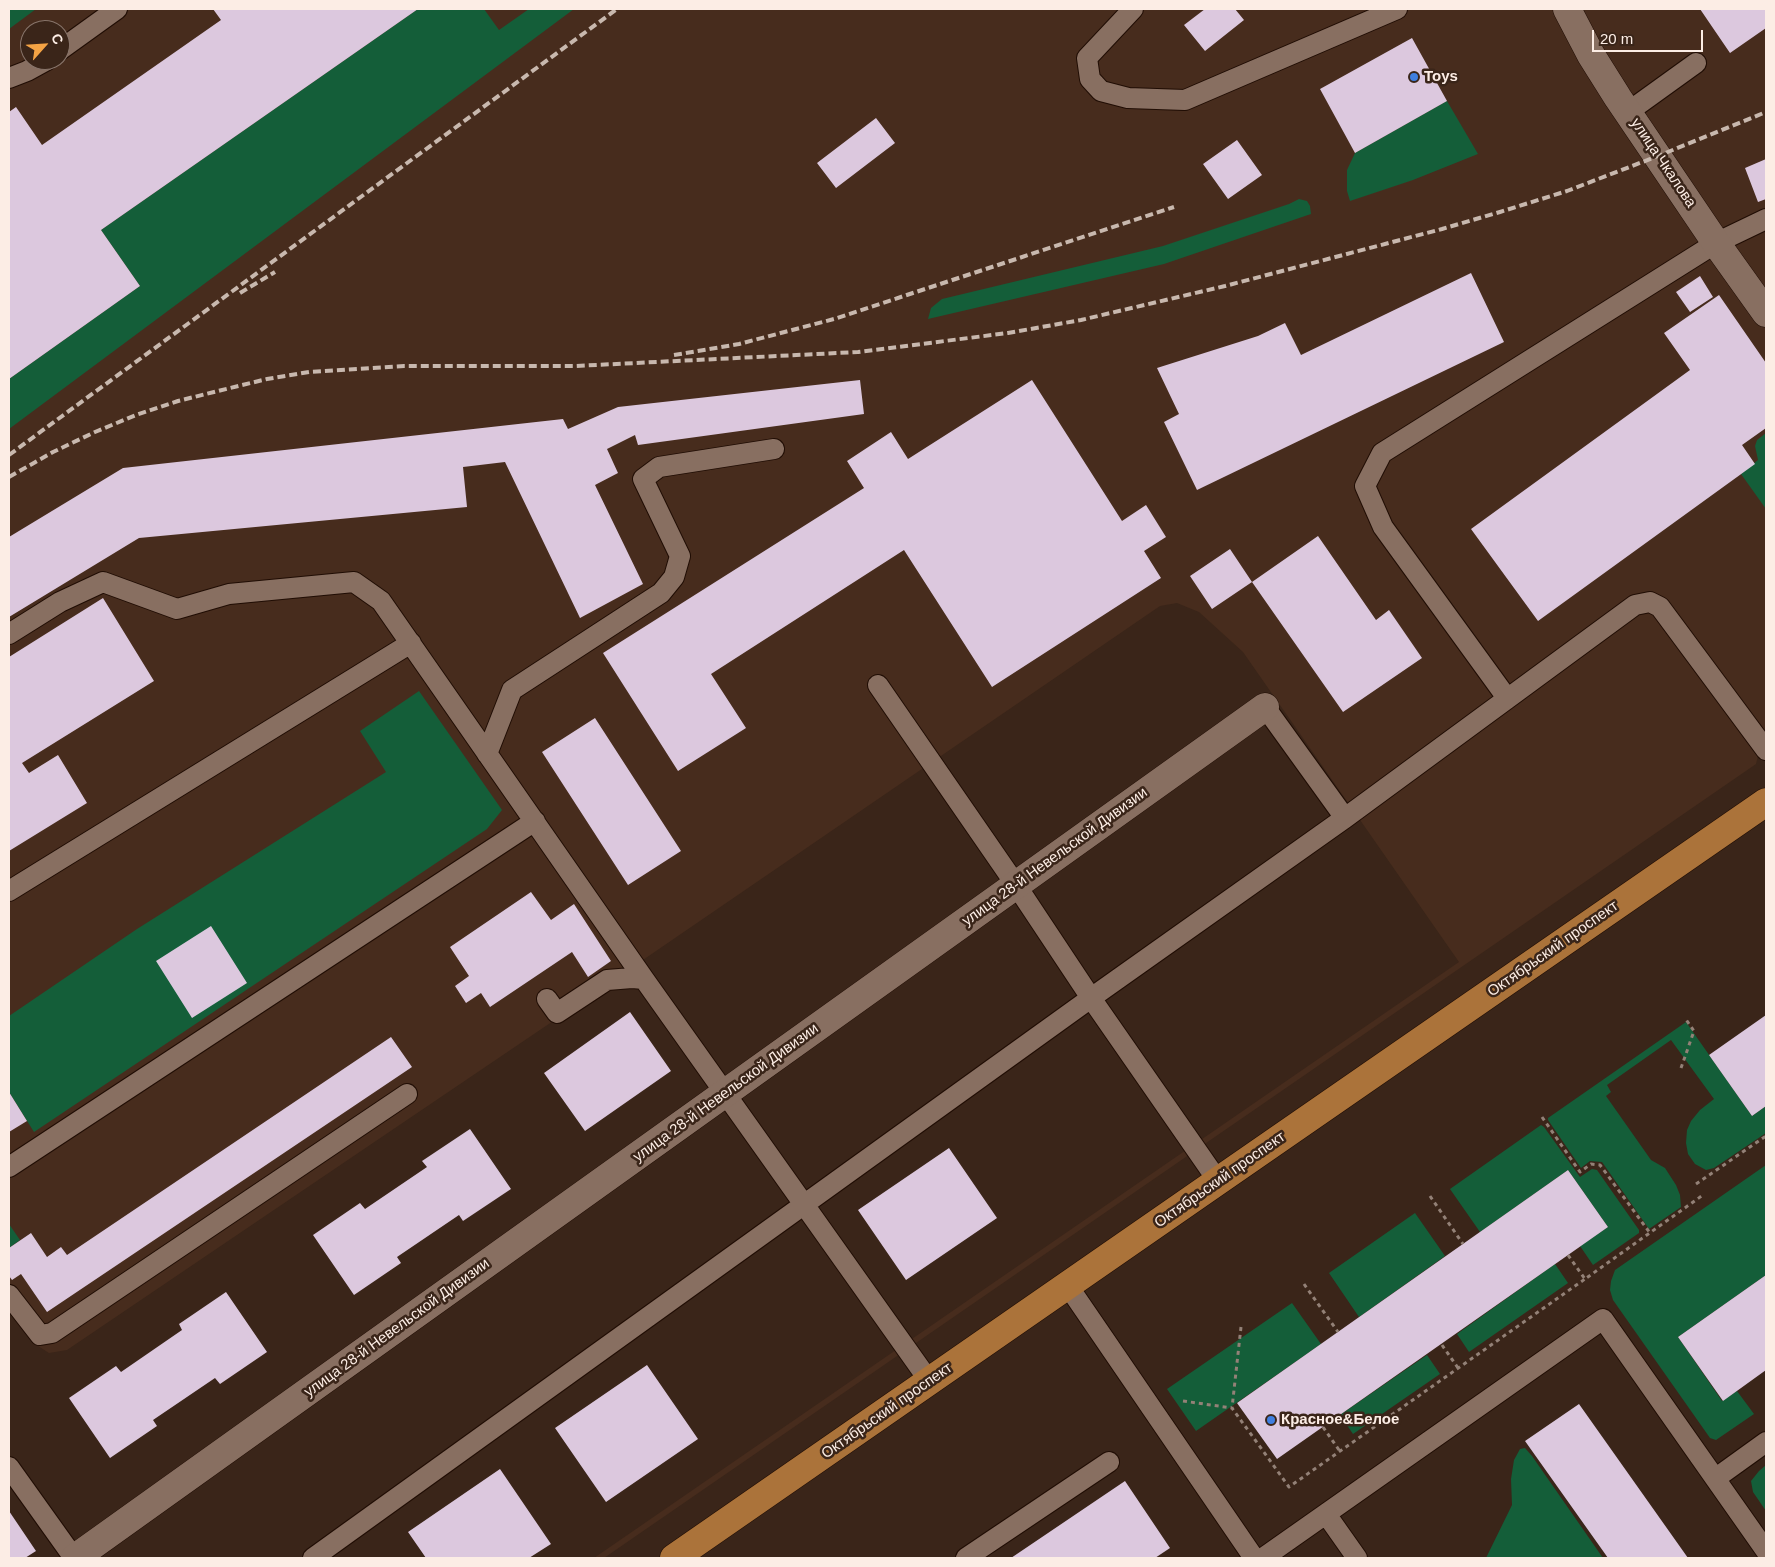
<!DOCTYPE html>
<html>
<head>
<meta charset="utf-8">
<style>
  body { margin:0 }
  #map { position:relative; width:1775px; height:1567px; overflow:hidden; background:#3a2519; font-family:Arial,sans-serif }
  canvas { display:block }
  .frame { position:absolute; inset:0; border:10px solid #fcede5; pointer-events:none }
  .north { position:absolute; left:20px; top:20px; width:50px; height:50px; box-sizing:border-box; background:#3a2519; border:1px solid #88756b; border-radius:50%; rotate:64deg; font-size:14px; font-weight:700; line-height:20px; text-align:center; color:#fcede5 }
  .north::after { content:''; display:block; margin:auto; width:18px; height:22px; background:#f4a344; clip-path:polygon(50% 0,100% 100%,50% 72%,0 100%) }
  .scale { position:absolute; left:1592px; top:30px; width:111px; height:22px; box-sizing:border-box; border:2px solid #fcede5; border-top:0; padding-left:6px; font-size:15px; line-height:18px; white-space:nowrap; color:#fcede5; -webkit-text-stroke:4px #3a2519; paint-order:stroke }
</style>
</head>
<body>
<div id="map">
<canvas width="1775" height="1567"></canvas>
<div class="frame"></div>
<div class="north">С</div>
<div class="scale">20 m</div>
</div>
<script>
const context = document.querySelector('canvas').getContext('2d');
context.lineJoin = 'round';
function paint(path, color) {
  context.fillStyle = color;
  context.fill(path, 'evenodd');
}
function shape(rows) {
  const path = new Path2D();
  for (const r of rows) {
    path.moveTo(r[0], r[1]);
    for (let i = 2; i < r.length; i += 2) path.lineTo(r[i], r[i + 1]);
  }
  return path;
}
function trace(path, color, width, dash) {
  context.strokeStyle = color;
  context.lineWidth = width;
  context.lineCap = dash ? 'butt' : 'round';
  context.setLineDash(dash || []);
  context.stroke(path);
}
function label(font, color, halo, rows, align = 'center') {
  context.font = font + ' Arial,sans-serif';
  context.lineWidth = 5;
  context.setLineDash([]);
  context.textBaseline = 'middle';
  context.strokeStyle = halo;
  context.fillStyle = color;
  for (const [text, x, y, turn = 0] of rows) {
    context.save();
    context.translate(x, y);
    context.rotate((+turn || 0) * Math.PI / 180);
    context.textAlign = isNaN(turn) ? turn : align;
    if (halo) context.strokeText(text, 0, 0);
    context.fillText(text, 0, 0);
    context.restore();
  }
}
paint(shape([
  [9,9,1766,9,1766,723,1756,764,604,1558,594,1558,1459,962,1243,652,1199,612,1177,603,1160,606,602,988,67,1350,49,1353,35,1344,9,1307],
  [30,30,60,30,60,60,30,60]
]), '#472c1d');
paint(shape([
  [9,9,36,9,9,29],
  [418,9,484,9,499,30,529,9,574,9,9,429,9,379,140,286,101,230],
  [1447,101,1478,154,1413,180,1350,201,1347,191,1347,170,1355,153],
  [1299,199,1307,201,1310,206,1311,214,1164,264,928,319,931,308,942,299,1163,246,1289,204],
  [1766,433,1766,509,1741,474,1758,460,1755,446,1757,440],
  [419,691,502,810,487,829,34,1132,9,1092,9,1016,137,929,386,772,360,731],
  [1686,1022,1752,1116,1766,1106,1766,1133,1714,1168,1706,1170,1695,1164,1688,1154,1686,1143,1687,1130,1691,1121,1700,1110,1714,1099,1671,1040,1607,1085,1611,1092,1606,1096,1651,1160,1665,1168,1676,1185,1680,1195,1681,1207,1649,1229,1602,1162,1590,1161,1581,1168,1548,1120,1548,1118],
  [1541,1125,1544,1127,1580,1177,1592,1169,1597,1170,1639,1230,1639,1233,1593,1265,1580,1246,1608,1227,1568,1170,1480,1232,1450,1189],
  [1766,1165,1766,1275,1678,1337,1722,1401,1737,1391,1754,1414,1716,1440,1710,1438,1613,1300,1610,1290,1611,1281,1615,1270],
  [1415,1213,1445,1256,1359,1317,1329,1273],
  [9,1224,20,1240,9,1248],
  [1555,1264,1568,1283,1469,1352,1457,1334],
  [1292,1303,1321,1344,1196,1431,1167,1389],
  [1427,1355,1440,1374,1353,1434,1340,1415],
  [1525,1448,1532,1456,1603,1558,1486,1558,1512,1505,1511,1479,1514,1460,1520,1449],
  [1766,1465,1766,1511,1753,1492,1751,1481,1759,1471]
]), '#145e39');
paint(shape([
  [213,9,418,9,101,230,140,286,9,379,9,112,16,107,42,145,221,20],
  [1205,9,1235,9,1244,20,1205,51,1184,25],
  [1700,9,1766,9,1766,28,1730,53],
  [1412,38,1447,101,1355,153,1320,89],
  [876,118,895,143,836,188,817,163],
  [1237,140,1262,175,1228,199,1203,164],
  [1766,159,1766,199,1758,202,1745,168],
  [1471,273,1504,342,1197,490,1164,422,1179,414,1157,368,1258,336,1285,323,1301,355],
  [1700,276,1713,297,1690,312,1676,292],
  [1719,295,1766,363,1766,428,1742,445,1755,464,1538,621,1471,529,1690,370,1664,333],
  [860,380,864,414,638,445,635,435,607,449,618,473,595,485,643,584,580,618,505,462,463,467,467,507,139,538,9,617,9,537,123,468,563,419,568,429,618,407],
  [1032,380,1122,521,1146,505,1166,537,1144,551,1161,578,992,687,904,550,711,674,746,728,678,771,603,653,864,488,847,461,891,432,908,459],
  [1318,536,1376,620,1389,610,1422,658,1343,712,1252,582],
  [1230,549,1252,582,1212,609,1190,576],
  [103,598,154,681,22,763,29,773,58,755,87,803,9,851,9,657],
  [595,718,681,851,628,885,542,752],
  [531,892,551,920,574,904,611,961,588,977,572,952,490,1007,481,993,466,1003,455,986,469,976,450,947],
  [211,926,247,983,192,1018,156,961],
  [630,1012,671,1071,585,1131,544,1073],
  [1766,1015,1766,1106,1752,1116,1709,1055],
  [391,1037,412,1067,47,1312,21,1274,12,1280,9,1276,9,1248,31,1233,47,1257,61,1247,67,1255],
  [9,1092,27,1121,9,1132],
  [470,1129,511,1189,463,1221,459,1215,397,1257,401,1263,354,1295,313,1235,360,1203,365,1209,427,1167,422,1161],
  [949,1148,997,1218,906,1280,858,1210],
  [1568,1170,1608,1227,1277,1459,1237,1403],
  [1766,1275,1766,1370,1723,1401,1678,1337],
  [226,1292,267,1352,220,1384,215,1378,153,1420,157,1426,110,1458,69,1398,116,1366,121,1372,182,1330,179,1324],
  [647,1365,698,1439,606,1502,555,1428],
  [1579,1404,1688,1558,1608,1558,1525,1441],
  [500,1469,551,1544,529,1558,426,1558,408,1532],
  [1125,1481,1170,1548,1155,1558,1011,1558],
  [9,1511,36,1551,25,1558,9,1558]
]), '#dcc8de');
const service = shape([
  [1133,9,1087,58,1090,79,1101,91,1128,98,1185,100,1397,9],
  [60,50,117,9],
  [9,78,27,71,47,60],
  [1628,112,1696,63],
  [9,634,60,602,103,582,177,609,229,594,354,582,381,601,644,979,930,1382],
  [878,685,1016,885,1091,998,1218,1181],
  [1507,698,1383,527,1365,486,1382,453,1716,243,1766,219],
  [1265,707,1345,818],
  [487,754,512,690,661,593,674,577,680,556,643,479,659,467,774,449],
  [9,891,411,643],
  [547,999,557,1013,607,980,632,978,644,979],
  [9,1167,535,821],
  [1068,1286,1254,1558],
  [9,1295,40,1335,52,1333,407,1094],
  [9,1467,74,1558],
  [1716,1478,1766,1442],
  [1326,1514,1357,1558],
  [313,1558,1091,998,1345,818,1635,605,1650,602,1660,607,1766,750],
  [966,1558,1109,1462],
  [1263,1558,1603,1319,1766,1551]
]);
const minor = shape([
  [1567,9,1591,55,1618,98,1716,243,1766,313],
  [75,1558,1265,707]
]);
const primary = shape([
  [674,1558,1218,1181,1766,802]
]);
trace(service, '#200d04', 22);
trace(minor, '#200d04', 29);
trace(primary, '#200d04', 29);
trace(shape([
  [1681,1068,1694,1031,1685,1018],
  [1542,1117,1580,1172,1591,1164,1600,1165,1650,1233],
  [1696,1184,1766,1136],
  [1430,1196,1463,1244],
  [1568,1255,1585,1279,1703,1195],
  [1304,1284,1338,1332],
  [1241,1327,1232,1408,1289,1487,1585,1279],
  [1442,1345,1458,1368],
  [1183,1401,1232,1408],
  [1323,1427,1339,1450]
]), '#938177', 3, [4, 4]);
trace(service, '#886f61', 20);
trace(minor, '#886f61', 28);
trace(primary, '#ab733a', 28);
trace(shape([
  [240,293,275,272],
  [674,355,739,344,834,319,1174,207],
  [9,455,617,9],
  [9,477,53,452,95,432,136,415,178,401,218,391,267,379,309,372,404,366,575,366,858,352,1008,333,1081,320,1225,286,1442,229,1500,212,1567,191,1658,156,1766,112]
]), '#c8b8ae', 4, [8, 4]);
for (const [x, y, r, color] of [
  [1414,77,5,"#3f7fe0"],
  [1271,1420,5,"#3f7fe0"]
]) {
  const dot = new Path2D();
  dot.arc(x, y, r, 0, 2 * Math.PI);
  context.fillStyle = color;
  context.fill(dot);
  trace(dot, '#3a2519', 2);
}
label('bold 15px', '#fcede5', '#3a2519', [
  ["Toys",1424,77],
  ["Красное&Белое",1281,1420]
], 'left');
label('15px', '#fcede5', '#3a2519', [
  ["улица Чкалова",1663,163,56],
  ["улица 28-й Невельской Дивизии",1055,857,-36],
  ["Октябрьский проспект",1553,949,-35],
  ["улица 28-й Невельской Дивизии",726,1093,-36],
  ["Октябрьский проспект",1220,1180,-35],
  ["улица 28-й Невельской Дивизии",397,1328,-36],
  ["Октябрьский проспект",887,1411,-35]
]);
</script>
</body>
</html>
